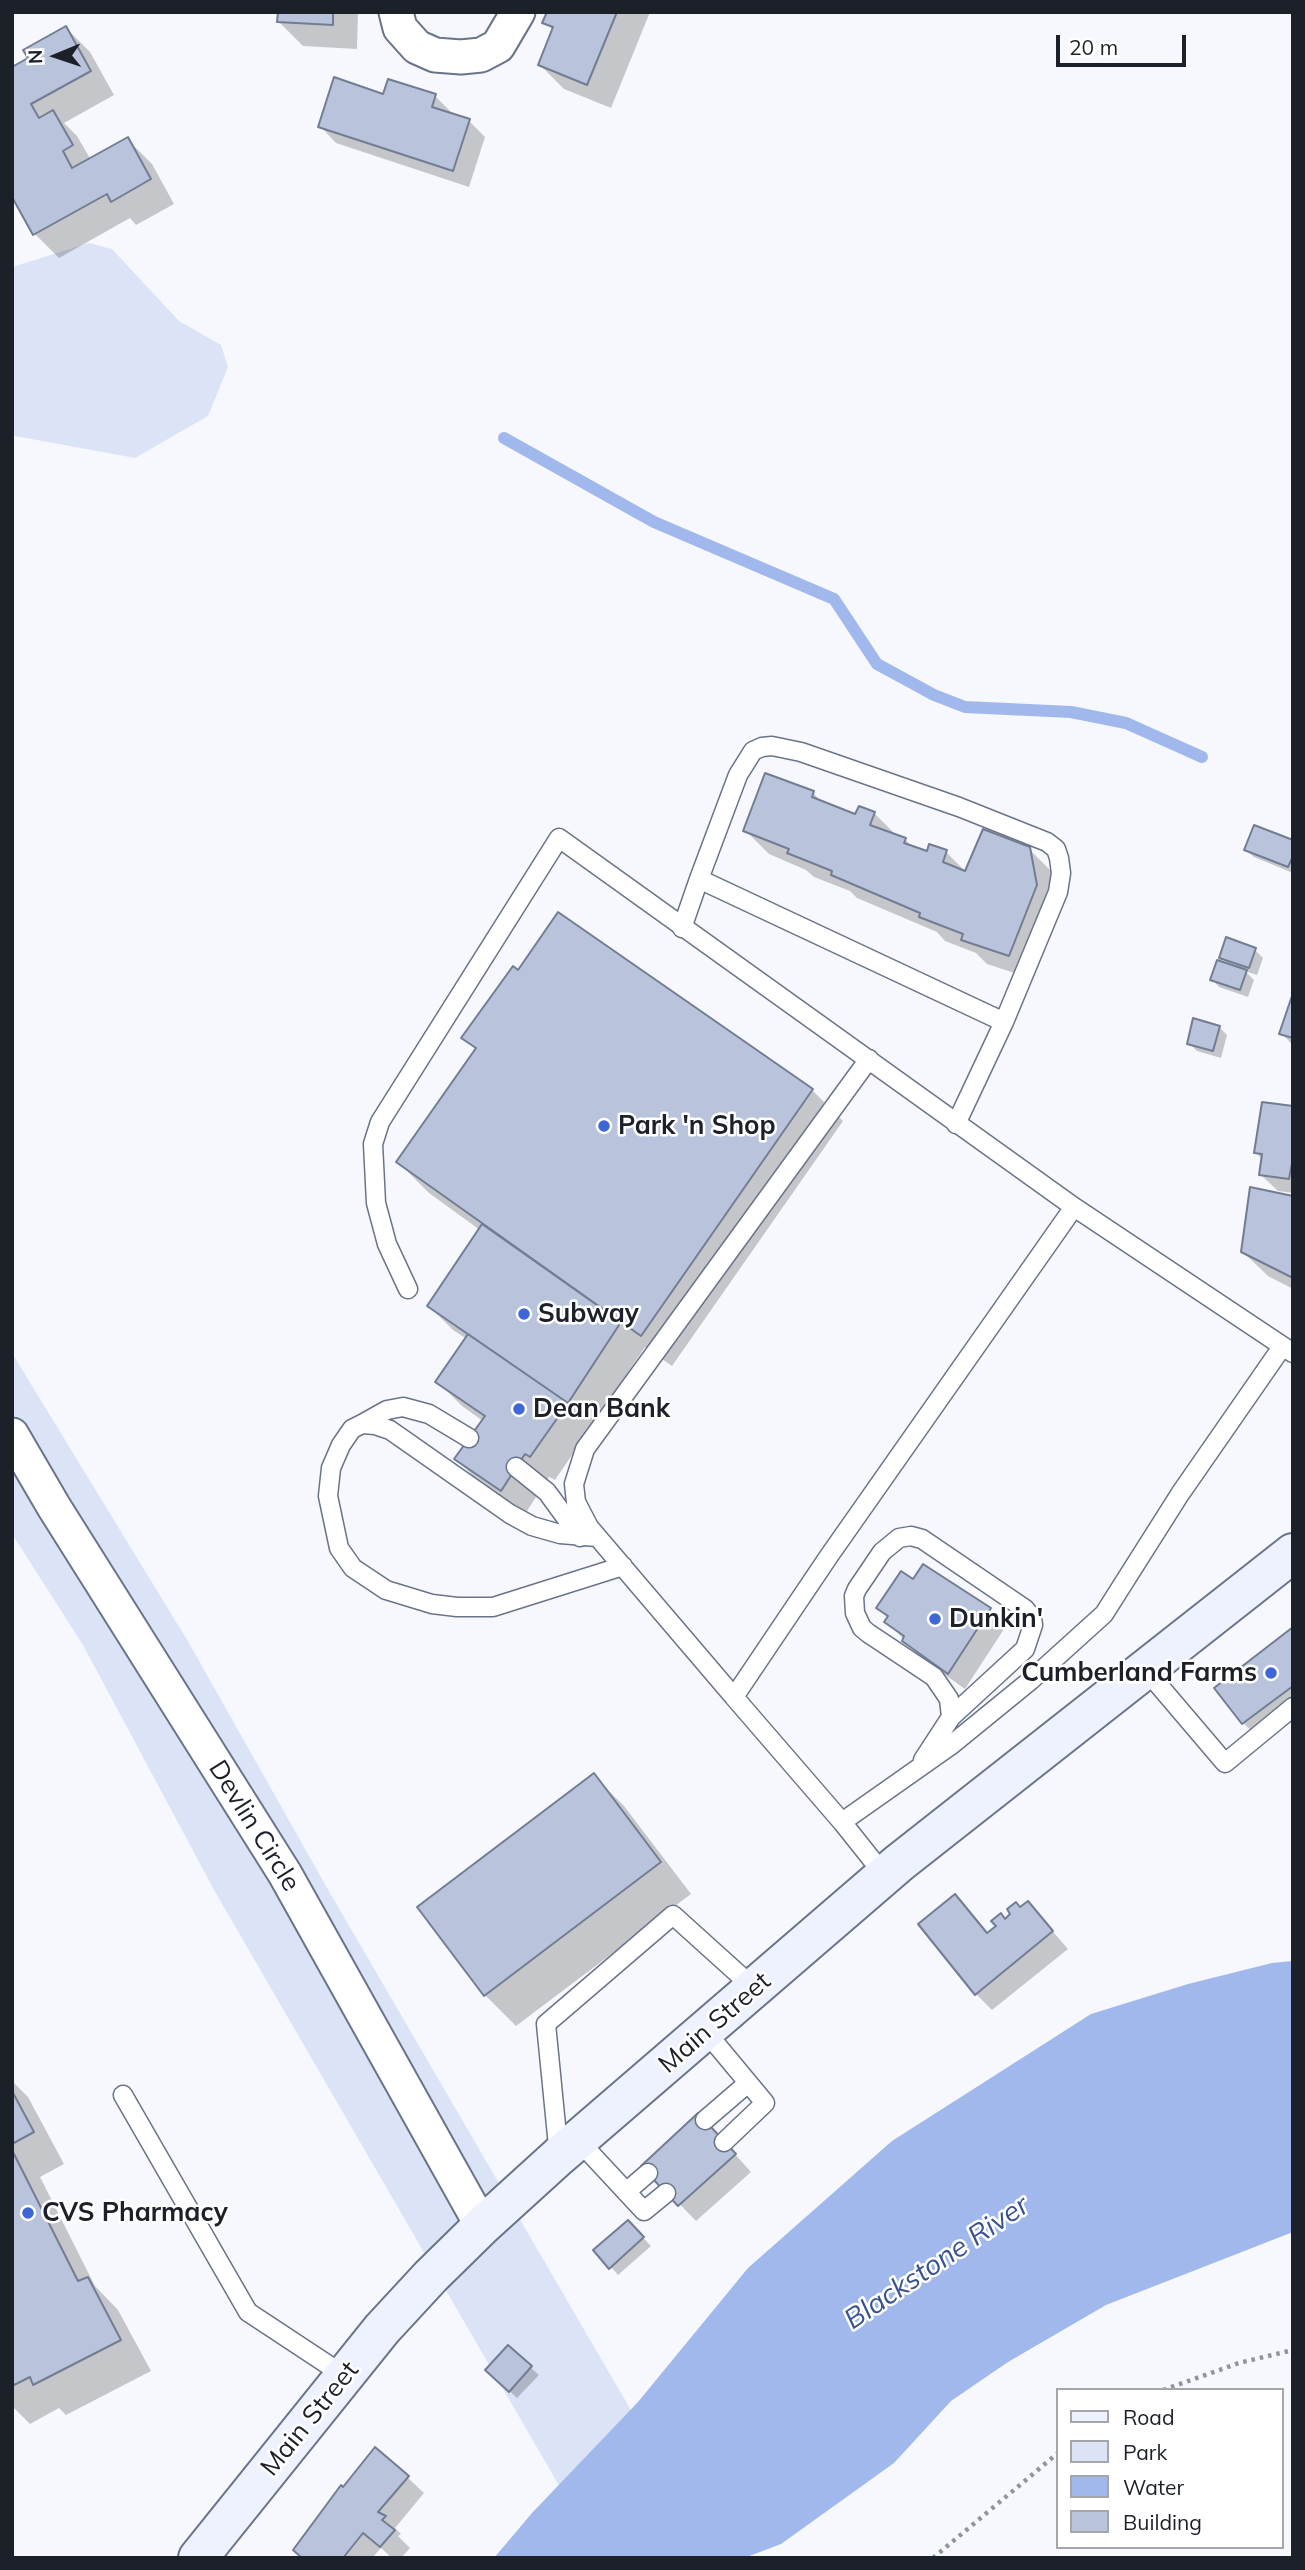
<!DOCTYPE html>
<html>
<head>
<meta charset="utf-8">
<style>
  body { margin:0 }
  #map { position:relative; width:1305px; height:2570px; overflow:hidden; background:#f6f8fd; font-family:Mulish,sans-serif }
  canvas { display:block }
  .frame { position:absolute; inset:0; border:14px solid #1c2029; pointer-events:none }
  .legend { position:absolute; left:1056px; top:2388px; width:228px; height:161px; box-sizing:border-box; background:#fff; border:2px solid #a4a6a9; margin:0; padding:9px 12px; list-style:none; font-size:21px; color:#1c2029 }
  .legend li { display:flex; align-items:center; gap:14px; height:35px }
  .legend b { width:35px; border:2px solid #a4a6a9 }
  .north { position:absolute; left:21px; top:21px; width:70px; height:70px; -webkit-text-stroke:5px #fff; paint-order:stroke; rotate:268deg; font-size:19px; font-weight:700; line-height:28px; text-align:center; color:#1c2029 }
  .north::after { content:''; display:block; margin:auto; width:24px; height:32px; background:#1c2029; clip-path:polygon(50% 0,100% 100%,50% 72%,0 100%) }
  .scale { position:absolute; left:1056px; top:35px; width:130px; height:32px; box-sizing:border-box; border:4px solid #1c2029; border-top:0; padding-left:9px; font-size:21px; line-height:24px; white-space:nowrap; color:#1c2029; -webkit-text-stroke:5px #fff; paint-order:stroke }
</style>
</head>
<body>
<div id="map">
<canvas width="1305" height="2570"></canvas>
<div class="frame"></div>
<ul class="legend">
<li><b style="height:9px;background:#edf2fe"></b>Road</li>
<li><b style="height:19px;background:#dbe4f7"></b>Park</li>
<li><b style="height:19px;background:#a0b8eb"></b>Water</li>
<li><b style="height:19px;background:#b9c4dc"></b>Building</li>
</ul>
<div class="north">N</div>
<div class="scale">20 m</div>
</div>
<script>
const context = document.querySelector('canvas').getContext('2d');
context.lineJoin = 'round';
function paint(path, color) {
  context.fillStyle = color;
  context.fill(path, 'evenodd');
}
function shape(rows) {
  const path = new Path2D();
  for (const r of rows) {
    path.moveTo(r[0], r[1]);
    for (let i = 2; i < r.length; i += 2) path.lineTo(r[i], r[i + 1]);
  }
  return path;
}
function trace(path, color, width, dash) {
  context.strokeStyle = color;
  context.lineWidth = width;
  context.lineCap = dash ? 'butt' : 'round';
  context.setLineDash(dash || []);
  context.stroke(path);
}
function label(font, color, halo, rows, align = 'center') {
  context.font = font + ' Mulish,sans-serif';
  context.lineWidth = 5;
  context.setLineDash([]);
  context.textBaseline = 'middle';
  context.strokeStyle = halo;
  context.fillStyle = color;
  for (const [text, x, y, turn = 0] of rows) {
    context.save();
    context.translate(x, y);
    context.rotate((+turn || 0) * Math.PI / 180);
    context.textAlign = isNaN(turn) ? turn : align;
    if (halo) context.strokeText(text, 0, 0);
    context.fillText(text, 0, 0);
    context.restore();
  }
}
paint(shape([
  [89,243,112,249,179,321,221,345,228,367,208,416,135,458,15,436,12,431,12,267],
  [12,1353,189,1643,326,1886,717,2558,601,2558,214,1890,83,1645,12,1534]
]), '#dbe4f7');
paint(shape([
  [1293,1961,1293,2232,1106,2305,1008,2362,951,2401,894,2463,781,2544,744,2558,494,2558,532,2513,638,2402,748,2268,892,2141,1091,2014,1188,1984,1272,1963]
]), '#a0b8eb');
paint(shape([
  [279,12,358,12,357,49,303,46,279,22],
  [549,12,650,12,611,108,564,89,540,65,554,31,545,22],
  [66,28,90,52,114,95,64,123,77,136,91,160,128,140,152,164,174,204,136,225,130,218,59,258,35,234,12,193,30,58],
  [384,96,435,96,451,112,450,115,469,121,485,137,469,187,336,143,320,126],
  [813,793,824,804,856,816,874,813,898,837,905,839,914,849,928,854,946,852,967,873,1029,849,1053,873,1060,910,1033,979,987,964,976,953,945,941,937,932,857,898,850,891,814,877,806,870,769,854,745,830],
  [1293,842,1293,873,1254,857,1246,850],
  [1227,939,1255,950,1263,958,1257,975,1245,971,1254,980,1248,997,1219,987,1212,979,1230,966,1221,957],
  [1293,999,1293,1045,1281,1033],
  [1219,1027,1227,1035,1221,1058,1197,1051,1189,1043],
  [464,1038,812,1090,843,1121,672,1366,645,1347,555,1480,549,1477,525,1514,480,1483,456,1459,483,1421,462,1406,438,1382,467,1339,453,1330,429,1306,480,1230,429,1193,398,1162,476,1050],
  [1293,1108,1293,1193,1278,1191,1261,1175,1263,1160,1256,1153],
  [1293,1197,1293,1289,1268,1276,1243,1252],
  [924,1567,990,1610,1006,1626,965,1689,920,1657,887,1621,888,1618,878,1608,913,1582],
  [1293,1629,1293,1714,1260,1739,1243,1723,1217,1688],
  [593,1775,624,1806,691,1894,516,2026,485,1995],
  [955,1896,989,1934,1028,1903,1068,1949,992,2010,976,1994],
  [12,2081,28,2097,64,2164,40,2177,95,2286,118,2310,151,2371,66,2415,59,2408,30,2424,12,2406],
  [715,2132,751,2172,696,2221,643,2166],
  [628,2222,651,2246,618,2275,611,2267],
  [508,2347,539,2375,517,2398,487,2370],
  [407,2477,424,2493,395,2528,401,2534,398,2536,410,2548,401,2558,392,2558,381,2548,372,2558,303,2558]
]), '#0003');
trace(shape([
  [504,438,654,522,834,599,877,664,934,695,965,707,1071,712,1126,723,1202,757]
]), '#a0b8eb', 12);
const building = shape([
  [278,12,333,12,333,25,277,22,278,12],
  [547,12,617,12,587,85,538,65,553,27,542,23,547,12],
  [66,26,91,71,31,104,39,118,53,110,73,145,63,151,72,168,128,137,151,179,111,202,107,194,33,235,12,197,12,67,28,58,23,50,66,26],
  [334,77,383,94,388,79,436,94,432,107,470,119,453,171,318,127,334,77],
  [765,773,814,791,812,797,855,814,859,806,875,812,870,825,906,838,904,843,927,851,929,844,947,850,943,862,965,871,983,829,1030,847,1037,885,1009,956,961,940,963,934,919,917,920,913,831,875,832,871,787,853,789,849,743,831,765,773],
  [1254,825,1293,840,1293,856,1288,867,1244,850,1254,825],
  [558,912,813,1089,641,1336,396,1162,476,1048,461,1038,513,966,518,970,558,912],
  [1226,937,1256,948,1249,968,1219,958,1226,937],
  [1217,960,1247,970,1240,990,1210,980,1217,960],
  [1293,993,1293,1038,1279,1034,1293,993],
  [1193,1018,1220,1026,1213,1051,1187,1044,1193,1018],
  [1262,1102,1293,1106,1293,1158,1289,1179,1259,1175,1262,1154,1254,1153,1262,1102],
  [1250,1187,1293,1196,1293,1278,1241,1252,1250,1187],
  [482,1224,621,1322,568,1403,427,1306,482,1224],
  [468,1334,568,1403,530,1457,525,1454,501,1491,454,1459,485,1416,435,1382,468,1334],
  [923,1564,991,1608,948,1674,902,1641,904,1636,884,1622,888,1616,876,1608,901,1571,913,1579,923,1564],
  [1293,1627,1293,1686,1242,1724,1214,1688,1293,1627],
  [594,1773,661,1862,484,1996,417,1907,594,1773],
  [955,1894,987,1933,996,1926,991,1921,1001,1913,1005,1919,1010,1914,1007,1909,1016,1902,1020,1907,1028,1901,1053,1931,975,1995,918,1924,955,1894],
  [12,2091,34,2132,12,2144,12,2091],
  [698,2113,736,2154,678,2206,641,2166,698,2113],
  [12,2150,78,2281,88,2277,121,2340,33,2385,30,2377,12,2386,12,2150],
  [628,2220,644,2237,609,2269,593,2250,628,2220],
  [508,2345,532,2366,509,2392,485,2370,508,2345],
  [375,2447,409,2476,378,2512,386,2516,382,2520,395,2530,380,2547,363,2533,343,2558,302,2558,293,2550,341,2485,343,2487,375,2447]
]);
paint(building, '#b9c4dc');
trace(building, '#727c92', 2);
const service = shape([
  [699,879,738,775,753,751,762,747,772,746,801,752,959,807,1047,842,1056,849,1059,858,1061,873,1058,892,1004,1022],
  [682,928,699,879,1004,1022,956,1124],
  [869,1059,585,1449,574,1484,576,1502,589,1527,734,1697,829,1556,1074,1207],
  [408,1289,387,1244,376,1203,373,1144,380,1122,559,838,1074,1207,1293,1353],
  [362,1424,387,1410,403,1407,429,1414,469,1438],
  [516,1467,547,1492,580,1537],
  [597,1537,560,1534,532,1526,510,1514,390,1430,375,1425,362,1424,352,1429,341,1445,331,1468,328,1496,339,1548,353,1568,386,1590,432,1604,457,1607,493,1607,623,1566],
  [1145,1669,1225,1763,1293,1707],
  [734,1697,842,1822,950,1746,1031,1680,1104,1614,1180,1494,1282,1347],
  [923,1760,951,1717,1025,1649,1033,1625,1032,1618,1025,1609,922,1539,911,1536,899,1538,882,1552,857,1589,854,1596,855,1613,862,1628,868,1633,934,1677,949,1699,951,1717],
  [842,1822,885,1876],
  [706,2032,765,2103,724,2142],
  [123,2095,248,2312,345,2376],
  [705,2120,748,2083],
  [578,2140,644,2211,666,2193],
  [559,2156,546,2024,673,1915,755,1989],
  [626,2192,648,2173]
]);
const minor = shape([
  [396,12,400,28,417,47,435,55,461,57,481,55,498,46,518,12],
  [12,1435,54,1507,285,1874,482,2226]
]);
const secondary = shape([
  [198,2558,382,2329,431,2276,482,2226,559,2156,899,1863,1293,1553]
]);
trace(service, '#69748a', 21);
trace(minor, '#69748a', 37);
trace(secondary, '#69748a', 42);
trace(shape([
  [1163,2390,1239,2363,1293,2350],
  [933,2558,1058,2453]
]), '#92949b', 4.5, [3.5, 5]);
trace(service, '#fff', 18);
trace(minor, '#fff', 33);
trace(secondary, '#edf2fe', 38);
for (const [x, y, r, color] of [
  [604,1126,7,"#3d66d7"],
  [524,1314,7,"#3d66d7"],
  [519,1409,7,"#3d66d7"],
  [935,1619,7,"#3d66d7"],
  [1271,1673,7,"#3d66d7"],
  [28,2213,7,"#3d66d7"]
]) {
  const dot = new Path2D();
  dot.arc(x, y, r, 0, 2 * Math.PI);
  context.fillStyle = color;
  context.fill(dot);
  trace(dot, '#fff', 2.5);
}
label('bold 26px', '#1c2029', '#fff', [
  ["Park 'n Shop",618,1126],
  ["Subway",538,1314],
  ["Dean Bank",533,1409],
  ["Dunkin'",949,1619],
  ["Cumberland Farms",1257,1673,"right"],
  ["CVS Pharmacy",42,2213]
], 'left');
label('26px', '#1c2029', '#fff', [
  ["Devlin Circle",254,1826,58],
  ["Main Street",715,2023,-41],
  ["Main Street",310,2419,-51]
]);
label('italic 28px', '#395392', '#fff', [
  ["Blackstone River",937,2263,-34]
]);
</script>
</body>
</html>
